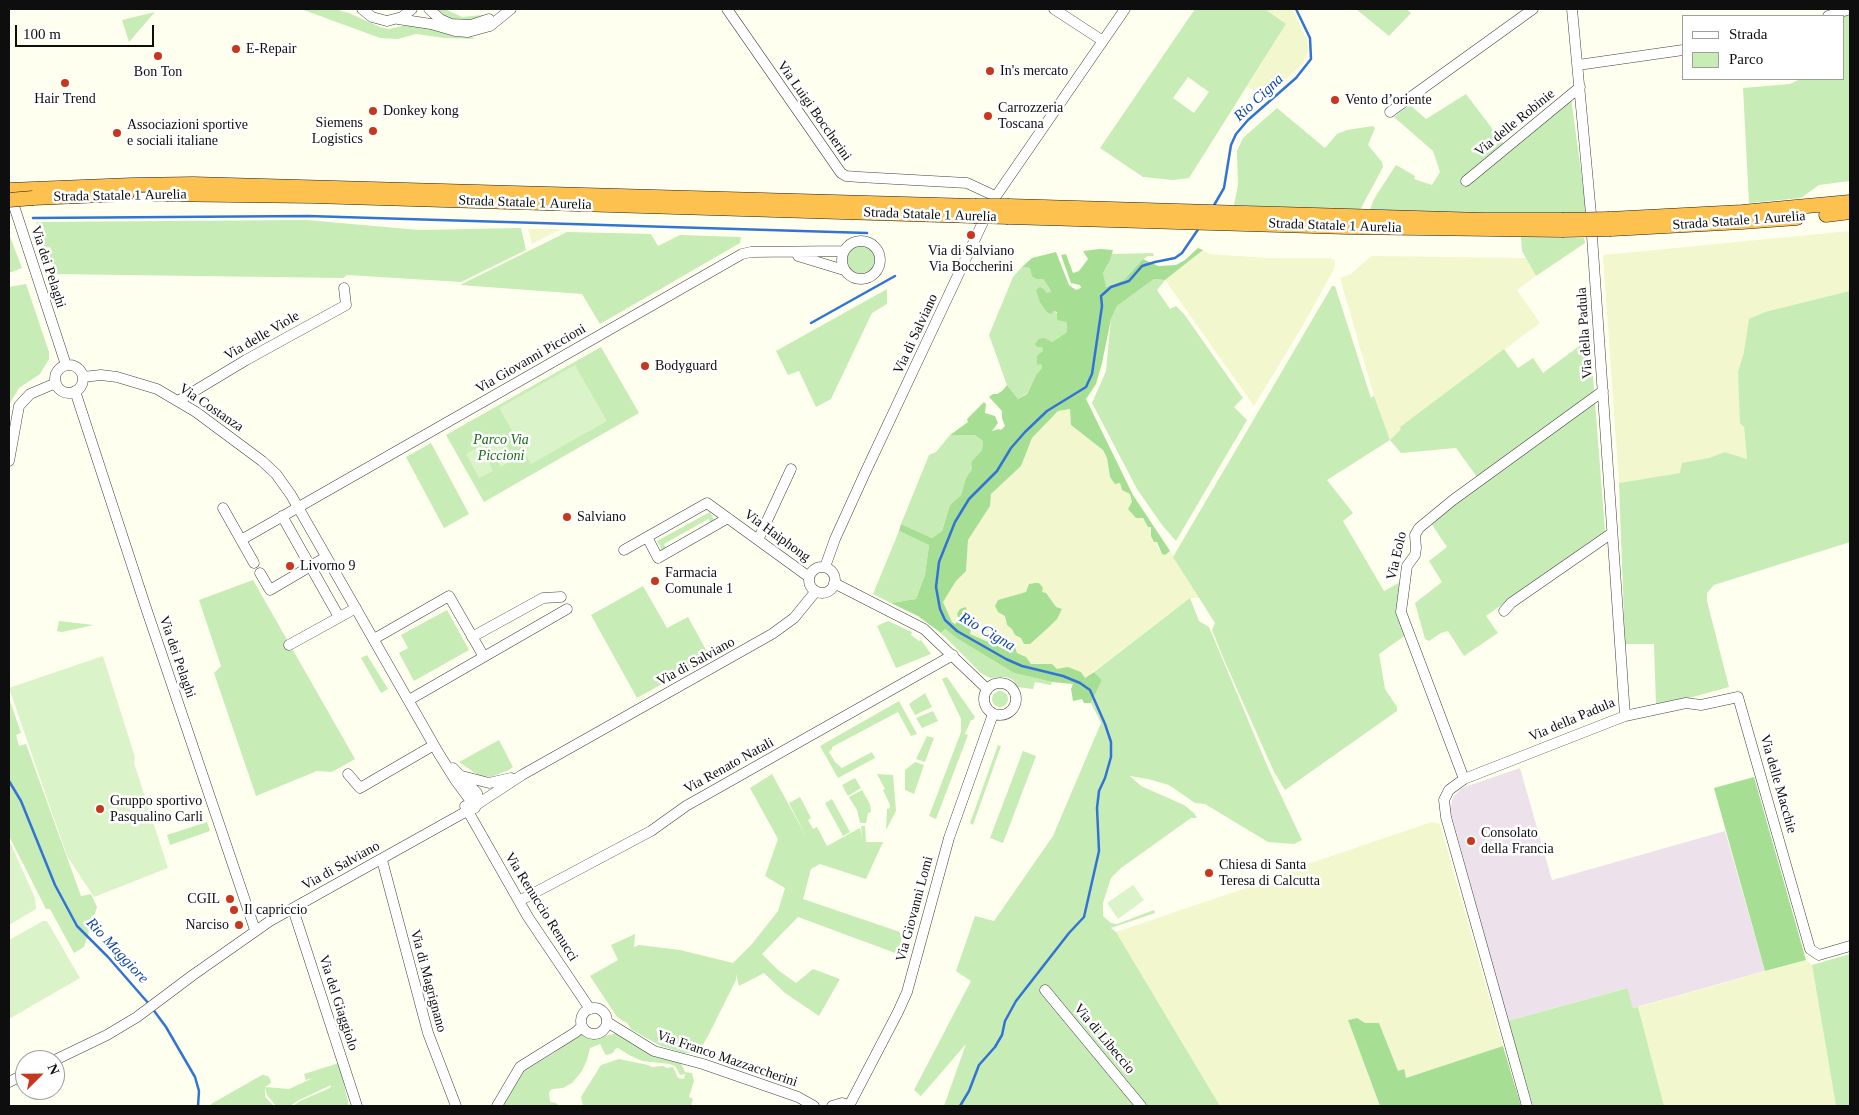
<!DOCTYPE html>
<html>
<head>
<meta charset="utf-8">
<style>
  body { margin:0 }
  #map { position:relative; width:1859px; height:1115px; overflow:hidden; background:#ffffef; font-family:Georgia,serif }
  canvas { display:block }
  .frame { position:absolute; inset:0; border:10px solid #0e0e0e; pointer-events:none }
  .legend { position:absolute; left:1682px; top:15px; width:162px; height:65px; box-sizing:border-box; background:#fff; border:1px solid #9f9f9f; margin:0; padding:6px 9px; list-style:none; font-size:15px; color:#0e0e0e }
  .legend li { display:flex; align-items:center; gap:10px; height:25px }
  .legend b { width:25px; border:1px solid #9f9f9f }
  .north { position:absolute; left:15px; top:1050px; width:50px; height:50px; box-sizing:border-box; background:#fff; border:1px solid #9f9f9f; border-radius:50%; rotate:67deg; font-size:14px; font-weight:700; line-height:20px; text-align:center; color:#0e0e0e }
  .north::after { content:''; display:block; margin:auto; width:18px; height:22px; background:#c7371d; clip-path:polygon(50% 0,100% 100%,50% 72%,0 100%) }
  .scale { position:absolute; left:15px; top:25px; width:139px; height:22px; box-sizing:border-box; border:2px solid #0e0e0e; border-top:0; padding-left:6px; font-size:15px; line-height:18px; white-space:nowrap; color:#0e0e0e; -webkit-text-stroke:4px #fff; paint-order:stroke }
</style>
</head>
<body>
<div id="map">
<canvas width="1859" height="1115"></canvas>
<div class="frame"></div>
<ul class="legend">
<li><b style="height:6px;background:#fff"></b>Strada</li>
<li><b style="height:14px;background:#c7ecb6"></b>Parco</li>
</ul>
<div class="north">N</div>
<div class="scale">100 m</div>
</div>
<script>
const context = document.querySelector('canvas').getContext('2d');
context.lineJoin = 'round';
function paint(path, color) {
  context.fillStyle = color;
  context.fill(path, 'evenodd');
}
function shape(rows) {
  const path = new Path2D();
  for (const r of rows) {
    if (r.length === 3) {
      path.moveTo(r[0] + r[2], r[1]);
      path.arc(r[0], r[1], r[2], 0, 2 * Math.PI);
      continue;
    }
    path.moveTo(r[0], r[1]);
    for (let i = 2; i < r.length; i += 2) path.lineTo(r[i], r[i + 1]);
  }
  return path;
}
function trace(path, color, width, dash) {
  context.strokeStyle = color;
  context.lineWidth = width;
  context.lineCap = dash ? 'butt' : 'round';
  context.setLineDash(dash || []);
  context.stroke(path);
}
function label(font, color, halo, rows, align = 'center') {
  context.font = font + ' Georgia,serif';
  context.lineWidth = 5;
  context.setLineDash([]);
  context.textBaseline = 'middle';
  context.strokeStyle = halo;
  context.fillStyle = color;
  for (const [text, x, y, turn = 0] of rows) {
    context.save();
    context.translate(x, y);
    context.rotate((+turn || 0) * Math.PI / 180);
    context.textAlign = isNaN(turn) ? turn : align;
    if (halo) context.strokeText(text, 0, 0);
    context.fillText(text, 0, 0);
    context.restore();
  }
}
paint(shape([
  [1520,768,1552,880,1725,831,1765,971,1633,1008,1626,988,1508,1021,1450,809,1453,797,1462,788]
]), '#ede2ec');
paint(shape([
  [1265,9,1292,9,1307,40,1308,51,1304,62,1269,97,1247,87,1286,24],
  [528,229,561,229,532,244],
  [1850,231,1850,291,1818,300,1744,352,1738,372,1747,459,1725,452,1709,458,1681,473,1619,483,1603,255],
  [1203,250,1209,254,1267,258,1330,258,1335,260,1334,269,1302,327,1254,406,1165,280],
  [1371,256,1526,258,1536,276,1517,290,1540,323,1401,427,1402,429,1390,440,1374,396,1340,278,1351,274],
  [1070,409,1071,425,1103,450,1107,458,1110,477,1120,483,1130,494,1132,502,1148,527,1151,526,1159,550,1162,554,1165,555,1170,551,1199,598,1190,598,1085,678,1038,663,1031,664,1026,657,1017,653,1015,647,1012,645,1004,649,970,634,973,622,968,619,967,615,955,624,952,622,943,602,956,581,966,571,968,540,990,506,991,494,1021,466,1032,438,1058,411],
  [1026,592,1051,601,1056,607,1057,619,1049,627,1015,635,1013,629,1007,625,998,600],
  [1432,822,1440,824,1503,1046,1406,1078,1398,1072,1379,1023,1365,1023,1357,1018,1348,1020,1380,1106,1220,1106,1116,932,1261,883,1308,864],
  [1806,960,1812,965,1836,1106,1664,1106,1638,1007]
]), '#f2f7cd');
paint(shape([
  [301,9,334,9,349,13,380,27,389,29,406,25,433,29,455,37,472,37,475,39,444,38,416,34,398,39,380,38],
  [434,9,445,9,462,17,482,15,484,18,461,22,445,18],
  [1195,9,1265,9,1286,24,1189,178,1173,180,1143,177,1100,148],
  [1188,77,1209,92,1194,113,1173,98],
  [1356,9,1406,9,1411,13,1389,36],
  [155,12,129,42,122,20],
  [1850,14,1850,181,1819,185,1801,198,1749,203,1743,88,1790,84,1800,79,1843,79,1843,16],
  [1466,94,1506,147,1571,98,1587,215,1369,212,1374,199,1396,165,1415,176,1414,179,1432,185,1440,172,1433,151,1394,117,1410,105,1426,119],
  [1277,108,1325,148,1337,134,1347,130,1373,126,1375,128,1368,145,1382,162,1383,167,1360,210,1234,205,1238,185,1237,151,1243,138],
  [306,220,419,230,521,228,526,250,461,282,347,275,343,278,54,274,36,222],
  [567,232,651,234,658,246,680,235,741,237,740,243,600,324,582,294,460,285],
  [9,234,22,268,9,273],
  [1521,237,1584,238,1585,243,1536,276,1522,251],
  [861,260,14],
  [1153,253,1154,256,1148,256,1143,259,1124,280,1105,287,1103,273,1109,264,1111,254],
  [1022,267,1030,268,1043,279,1048,286,1051,292,1045,294,1044,289,1040,287,1054,311,1067,322,1067,332,1052,342,1042,347,1043,351,1037,365,1041,364,1042,368,1036,375,1027,393,1018,399,1007,385,989,335,1013,277],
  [1154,279,1165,280,1157,290,1170,309,1176,306,1184,314,1243,398,1234,407,1247,420,1176,541,1162,525,1137,489,1092,403,1106,371,1111,319,1117,306],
  [26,284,49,352,49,359,40,374,19,388,9,405,9,287],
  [1332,286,1335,286,1371,398,1374,396,1390,440,1401,429,1400,427,1504,349,1518,368,1533,358,1543,373,1590,338,1605,531,1486,616,1498,633,1464,656,1448,631,1441,633,1429,641,1425,639,1415,603,1442,582,1429,561,1447,547,1426,516,1477,477,1456,448,1401,453,1390,440,1327,480,1353,513,1343,521,1384,591,1406,579,1404,612,1410,632,1379,654,1385,689,1397,707,1397,711,1285,790,1274,772,1225,662,1212,630,1215,623,1173,557],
  [887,289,887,304,872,313,831,399,816,407,799,371,788,375,776,351],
  [1850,291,1850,542,1714,585,1707,593,1707,601,1729,687,1689,698,1656,704,1654,644,1625,644,1619,483,1680,473,1682,463,1709,458,1725,452,1747,459,1744,427,1740,423,1738,372,1744,352,1749,319,1765,312],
  [601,347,639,413,484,502,446,435],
  [950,435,975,435,983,441,982,450,971,462,972,469,966,478,961,495,950,505,942,531,932,538,901,524,929,455,936,452],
  [431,443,469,514,444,528,406,457],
  [710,512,715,521,711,523,708,519,664,544,666,548,662,550,657,541],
  [899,531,929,545,925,575,916,599,891,603,873,594],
  [253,580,355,759,332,772,317,771,256,796,214,673,221,666,199,600],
  [643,586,667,628,688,617,710,657,637,698,591,615],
  [1190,598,1199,621,1209,627,1269,770,1302,840,1294,844,1268,842,1205,804,1195,803,1169,785,1148,779,1130,776,1141,786,1184,805,1194,813,1197,818,1191,818,1121,868,1111,878,1103,903,1103,916,1111,923,1117,924,1154,910,1155,913,1111,928,1116,932,1220,1106,944,1106,966,1044,921,1096,914,1090,971,981,956,971,975,916,994,921,1053,836,1101,723,1091,703,1102,680,1094,672],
  [447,610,469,650,414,681,399,653,408,648,401,635],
  [59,621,94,625,62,632,57,631],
  [888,621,912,632,911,635,919,641,921,640,931,654,896,668,877,626],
  [945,629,958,639,1014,673,1052,682,1051,685,1035,682,1033,689,1017,687,1013,680,1006,677,990,678,981,673,941,633],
  [367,655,388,689,381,693,361,658],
  [947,677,975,717,973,720,971,720,965,734,968,735,936,819,929,816,961,732,961,719,942,679],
  [1000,699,8],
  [925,693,932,707,915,715,909,704],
  [9,698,21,733,16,735,19,746,26,744,81,896,91,894,97,907,84,947,74,953,50,909,46,909,9,836],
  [899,701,917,734,911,736,898,712,832,747,832,749,829,752,835,762,842,768,872,752,875,758,838,778,820,746],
  [933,711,938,721,922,728,916,718],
  [927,736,934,738,925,762,916,759],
  [499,740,513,767,509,770,491,777,478,775,459,762],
  [998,745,1001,746,973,825,970,823],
  [1023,751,1036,756,1003,843,990,838],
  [915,762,924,765,914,794,905,790,905,770],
  [772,774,808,840,789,803,800,797,811,818,808,820,813,829,817,827,827,846,860,828,862,837,861,826,865,826,866,842,883,842,866,879,820,864,811,869,803,899,903,933,898,954,798,917,762,954,778,970,796,983,813,969,840,979,819,1016,785,993,764,973,739,986,736,974,736,980,709,1034,698,1053,684,1053,661,1046,632,1030,627,1023,617,1017,590,976,618,960,611,945,635,934,634,947,639,945,680,950,733,963,752,944,778,911,785,888,765,876,778,839,750,788],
  [877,774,893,775,896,811,886,830,887,809,890,808,890,805,883,790,885,789],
  [855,778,861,788,848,796,842,785],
  [862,790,870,804,871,812,868,813,866,823,860,823,857,810,849,797],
  [832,799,850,832,843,836,825,803],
  [207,822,210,831,170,845,167,835],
  [1850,954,1850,1106,1836,1106,1812,965],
  [1627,988,1633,1008,1638,1007,1664,1106,1533,1106,1508,1021],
  [618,1033,681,1063,685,1072,692,1073,694,1081,689,1097,693,1099,691,1106,583,1106,581,1097,601,1065,619,1059,648,1065,652,1067,663,1066,667,1068,673,1067,678,1078,684,1079,685,1074,680,1075,676,1067,670,1064,642,1061,629,1055,618,1048,615,1049,613,1053,607,1055,605,1054,600,1044,590,1048,587,1060,582,1071,572,1083,563,1088,552,1089,549,1092,550,1102,556,1103,559,1106,503,1106,522,1072,554,1053,578,1034,595,1038],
  [339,1063,349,1106,293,1106,300,1101,330,1088,331,1085,299,1100,290,1106,276,1106,267,1095,265,1087,265,1097,274,1106,211,1106,211,1104,262,1075,268,1076,270,1079,271,1083,265,1087,289,1089,313,1078,306,1080,304,1074]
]), '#c7ecb6');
paint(shape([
  [1198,248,1203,250,1165,280,1154,279,1117,306,1111,319,1102,363,1096,384,1086,399,1133,495,1170,551,1165,555,1162,554,1157,542,1154,542,1151,536,1151,527,1148,527,1143,518,1136,518,1128,509,1132,502,1130,494,1122,490,1120,483,1115,484,1110,477,1107,458,1103,450,1071,425,1070,409,1058,411,1032,438,1021,466,991,494,990,506,968,540,966,571,956,581,943,602,952,622,955,624,959,620,957,614,960,609,966,607,968,619,973,622,970,634,1004,649,1012,645,1015,647,1017,653,1026,657,1031,664,1052,664,1057,669,1068,667,1081,672,1085,678,1094,672,1102,680,1091,703,1084,703,1082,699,1073,701,1071,689,1073,684,1052,682,1014,673,958,639,945,629,941,633,918,616,891,603,916,599,925,575,929,545,899,531,901,524,932,538,942,531,950,505,961,495,966,478,972,469,971,462,982,450,983,441,975,435,950,435,968,422,967,419,984,402,986,404,985,413,995,416,998,423,992,431,999,429,1001,430,1005,426,1002,418,1002,411,989,397,993,394,997,394,1002,391,1007,385,1018,399,1027,394,1036,375,1042,368,1041,364,1037,365,1037,356,1043,351,1042,347,1037,347,1035,344,1039,339,1044,338,1052,342,1067,332,1067,322,1057,320,1057,312,1054,311,1051,314,1047,312,1040,302,1036,290,1040,287,1044,289,1046,293,1051,292,1048,286,1043,279,1036,279,1032,276,1030,268,1022,267,1032,258,1056,252,1069,285,1076,290,1081,288,1080,285,1071,283,1061,255,1066,254,1073,273,1079,271,1088,259,1083,251,1100,249,1113,250,1109,263,1103,273,1106,287,1124,280,1143,259,1158,266,1176,265,1185,260],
  [1035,583,1039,583,1043,588,1042,592,1046,593,1056,607,1062,609,1057,619,1049,627,1030,644,1024,644,1021,638,1015,635,1012,629,1007,625,1005,616,998,612,995,606,998,600,1026,592,1029,584],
  [1754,777,1806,960,1765,971,1714,788],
  [1357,1018,1365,1023,1379,1023,1398,1071,1404,1069,1406,1078,1503,1046,1521,1106,1380,1106,1348,1020]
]), '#a6de94');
paint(shape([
  [575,365,607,421,531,464,499,408],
  [501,435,514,459,501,467,487,443],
  [480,446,493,471,479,478,466,454],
  [103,656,135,757,134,763,168,868,94,897,67,856,9,688],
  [9,840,35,898,36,909,9,925],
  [1133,885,1144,900,1118,919,1107,903],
  [43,921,47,921,80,978,9,1019,9,940]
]), '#dbf3c8');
trace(shape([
  [1213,207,1224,188,1231,145,1236,134,1248,120,1296,78,1311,59,1310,38,1296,9],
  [33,218,308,216,867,233],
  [811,323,895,276],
  [9,781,21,801,55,885,77,926,108,957,149,1004],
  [152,1008,166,1027,195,1077,199,1091,198,1106],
  [960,1106,969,1091,979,1065,995,1047,1002,1035,1005,1021,1016,1001,1069,933,1084,917,1099,851,1097,808,1099,791,1105,778,1111,757,1111,742,1105,724,1090,690,1080,683,1063,676,1022,666,1006,659,957,631,945,620,940,609,936,587,939,562,955,522,969,499,997,471,1011,448,1025,432,1047,411,1086,387,1092,374,1102,306,1101,296,1111,287,1129,281,1142,266,1155,262,1175,258,1182,253,1199,228]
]), '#3274d6', 2.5);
const minor = shape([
  [362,9,372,17,387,21,402,17,412,9],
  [429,9,440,19,451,24,471,25,489,19],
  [727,9,841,173,846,176,859,177,967,183,995,196],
  [1054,9,1103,41],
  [1572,9,1591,214],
  [1828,16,1850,9],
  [398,19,431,24,455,31,468,32,490,26,511,9],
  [1578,65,1683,50],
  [1390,112,1533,9],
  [1466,181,1580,87],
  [994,199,1125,9],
  [14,206,66,365],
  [861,260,19],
  [798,256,844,270],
  [69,379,14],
  [83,377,101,375,117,377,157,389,196,412,262,461,276,474,291,495,439,754,456,781,470,800,476,805],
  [75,391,145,605,255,930],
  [178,401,246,360,346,305,344,288],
  [9,461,19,406,30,394,56,383],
  [223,508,241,540,742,254,751,252,843,251],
  [282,516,339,617],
  [647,537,658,558,728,518],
  [241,540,254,563],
  [758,540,791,469],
  [624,550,707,503,809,577],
  [825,567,835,539,865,473,983,222],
  [822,580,13],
  [260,573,270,590,326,557],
  [834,583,924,629,987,689],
  [1504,611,1511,603,1612,533],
  [472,637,543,598,561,597],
  [374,639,449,596,484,657],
  [289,645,356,608],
  [1000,699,16],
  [409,700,567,609],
  [1625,716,1686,703,1701,705,1738,697,1810,949,1819,955,1850,946],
  [453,768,477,793,478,798,475,808],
  [348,774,360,788,434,745],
  [462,776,489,783,511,778],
  [1464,779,1401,612,1407,566,1415,555,1416,548,1415,535,1419,528,1453,500,1603,391],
  [465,806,528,917,590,1009],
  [382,860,428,1033,456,1106],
  [519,901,651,831,686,806,953,655],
  [293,909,357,1106],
  [1045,990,1141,1106],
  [594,1021,13],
  [607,1022,654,1051,703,1064,798,1097,814,1106],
  [55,1060,107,1035,137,1017,193,975,270,921,467,811,522,775,772,634,794,618,816,591],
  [9,1082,25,1074],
  [497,1106,520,1067,576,1032,582,1026],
  [832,1106,842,1103,850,1106],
  [849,1106,898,1012,907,992,949,838,993,714],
  [1527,1106,1446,817,1444,800,1449,790,1464,779,1625,716,1592,236]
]);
const highway = shape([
  [9,190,132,185,193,184,975,206],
  [154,194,312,196,974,216],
  [33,198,127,194],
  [1009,206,1483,220,1562,220],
  [1826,215,1850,212],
  [1008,217,1347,227,1562,230],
  [1609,219,1742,212,1850,202],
  [1611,229,1742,222,1797,218]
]);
trace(minor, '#414141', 11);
trace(highway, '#1f1f1f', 15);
trace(minor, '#fff', 10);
trace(highway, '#fdc14f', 14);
const highwayBridge = shape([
  [9,200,33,198],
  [975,206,1009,206],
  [974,216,1008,217],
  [1562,220,1609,219],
  [1562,230,1611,229]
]);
trace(highwayBridge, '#1f1f1f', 15, []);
trace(highwayBridge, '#fdc14f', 14);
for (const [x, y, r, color] of [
  [236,49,5,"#c7371d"],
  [158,56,5,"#c7371d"],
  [990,71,5,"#c7371d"],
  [65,83,5,"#c7371d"],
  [1335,100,5,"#c7371d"],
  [373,111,5,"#c7371d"],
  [988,116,5,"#c7371d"],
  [373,131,5,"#c7371d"],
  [117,133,5,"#c7371d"],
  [971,235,5,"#c7371d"],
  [645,366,5,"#c7371d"],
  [567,517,5,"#c7371d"],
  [290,566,5,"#c7371d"],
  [655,581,5,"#c7371d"],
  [100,809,5,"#c7371d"],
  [1471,841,5,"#c7371d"],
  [1209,873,5,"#c7371d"],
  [230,899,5,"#c7371d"],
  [234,910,5,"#c7371d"],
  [239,925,5,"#c7371d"]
]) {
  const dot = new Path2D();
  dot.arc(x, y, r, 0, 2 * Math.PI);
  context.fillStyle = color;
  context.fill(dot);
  trace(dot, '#fff', 2);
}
label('14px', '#0e0e0e', '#fff', [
  ["E-Repair",246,49],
  ["In's mercato",1000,71],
  ["Bon Ton",158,72,"center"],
  ["Hair Trend",65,99,"center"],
  ["Vento d’oriente",1345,100],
  ["Carrozzeria",998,108],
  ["Toscana",998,124],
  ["Donkey kong",383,111],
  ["Siemens",363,123,"right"],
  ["Logistics",363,139,"right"],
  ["Associazioni sportive",127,125],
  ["e sociali italiane",127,141],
  ["Via di Salviano",971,251,"center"],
  ["Via Boccherini",971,267,"center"],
  ["Bodyguard",655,366],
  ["Salviano",577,517],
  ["Livorno 9",300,566],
  ["Farmacia",665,573],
  ["Comunale 1",665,589],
  ["Gruppo sportivo",110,801],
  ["Pasqualino Carli",110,817],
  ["Consolato",1481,833],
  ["della Francia",1481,849],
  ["Chiesa di Santa",1219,865],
  ["Teresa di Calcutta",1219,881],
  ["CGIL",220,899,"right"],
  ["Il capriccio",244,910],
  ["Narciso",229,925,"right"]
], 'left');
label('14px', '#0e0e0e', '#fff', [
  ["Via Luigi Boccherini",814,111,55],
  ["Via delle Robinie",1515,123,-39],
  ["Strada Statale 1 Aurelia",120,196,-1],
  ["Strada Statale 1 Aurelia",525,203,2],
  ["Strada Statale 1 Aurelia",930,215,2],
  ["Strada Statale 1 Aurelia",1739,221,-4],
  ["Strada Statale 1 Aurelia",1335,226,2],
  ["Via dei Pelaghi",48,267,72],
  ["Via della Padula",1585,333,-94],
  ["Via di Salviano",916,334,-65],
  ["Via delle Viole",262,336,-30],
  ["Via Giovanni Piccioni",531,359,-30],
  ["Via Costanza",211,408,34],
  ["Via Haiphong",777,536,36],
  ["Via Eolo",1397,556,-77],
  ["Via dei Pelaghi",177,657,71],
  ["Via di Salviano",696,662,-29],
  ["Via della Padula",1572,720,-23],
  ["Via Renato Natali",729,766,-29],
  ["Via delle Macchie",1778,784,74],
  ["Via di Salviano",341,866,-29],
  ["Via Renuccio Renucci",541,907,58],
  ["Via Giovanni Lomi",915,909,-75],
  ["Via di Magrignano",428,981,75],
  ["Via del Giaggiolo",338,1003,72],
  ["Via di Libeccio",1104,1039,50],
  ["Via Franco Mazzaccherini",727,1059,19]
]);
label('italic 14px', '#1a6a1a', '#fff', [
  ["Parco Via",501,440],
  ["Piccioni",501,456]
]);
label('italic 15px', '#0f46a8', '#fff', [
  ["Rio Cigna",1259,98,-43],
  ["Rio Cigna",987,632,30],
  ["Rio Maggiore",117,951,47]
]);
</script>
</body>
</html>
